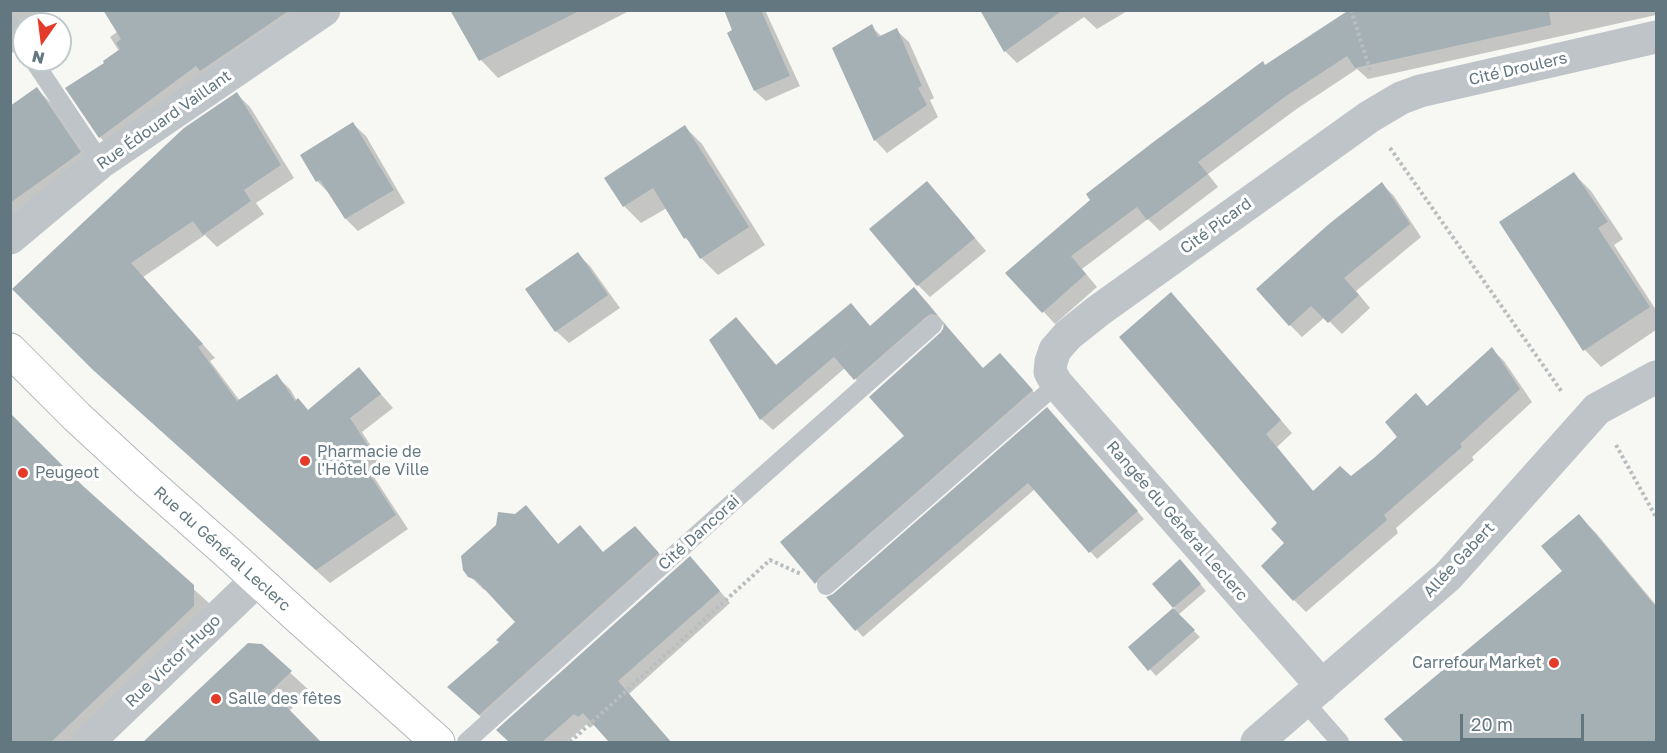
<!DOCTYPE html>
<html>
<head>
<meta charset="utf-8">
<style>
  body { margin:0 }
  #map { position:relative; width:1667px; height:753px; overflow:hidden; background:#f7f7f4; font-family:"Golos Text",sans-serif }
  canvas { display:block }
  .frame { position:absolute; inset:0; border:12px solid #627780; pointer-events:none }
  .north { position:absolute; left:12px; top:12px; width:60px; height:60px; box-sizing:border-box; background:#fff; border:2px solid #c0c9cc; border-radius:50%; rotate:194deg; font-size:16px; font-weight:700; line-height:24px; text-align:center; color:#627780 }
  .north::after { content:''; display:block; margin:auto; width:21px; height:27px; background:#e33a29; clip-path:polygon(50% 0,100% 100%,50% 72%,0 100%) }
  .scale { position:absolute; left:1460px; top:714px; width:124px; height:27px; box-sizing:border-box; border:3px solid #627780; border-top:0; padding-left:8px; font-size:18px; line-height:21px; white-space:nowrap; color:#627780; -webkit-text-stroke:4px #fff; paint-order:stroke }
</style>
</head>
<body>
<div id="map">
<canvas width="1667" height="753"></canvas>
<div class="frame"></div>
<div class="north">N</div>
<div class="scale">20 m</div>
</div>
<script>
const context = document.querySelector('canvas').getContext('2d');
context.lineJoin = 'round';
function paint(path, color) {
  context.fillStyle = color;
  context.fill(path, 'evenodd');
}
function shape(rows) {
  const path = new Path2D();
  for (const r of rows) {
    path.moveTo(r[0], r[1]);
    for (let i = 2; i < r.length; i += 2) path.lineTo(r[i], r[i + 1]);
  }
  return path;
}
function trace(path, color, width, dash) {
  context.strokeStyle = color;
  context.lineWidth = width;
  context.lineCap = dash ? 'butt' : 'round';
  context.setLineDash(dash || []);
  context.stroke(path);
}
function label(font, color, halo, rows, align = 'center') {
  context.font = font + ' "Golos Text",sans-serif';
  context.lineWidth = 6;
  context.setLineDash([]);
  context.textBaseline = 'middle';
  context.strokeStyle = halo;
  context.fillStyle = color;
  for (const [text, x, y, turn = 0] of rows) {
    context.save();
    context.translate(x, y);
    context.rotate((+turn || 0) * Math.PI / 180);
    context.textAlign = isNaN(turn) ? turn : align;
    if (halo) context.strokeText(text, 0, 0);
    context.fillText(text, 0, 0);
    context.restore();
  }
}
paint(shape([
  [10,10,45,10,12,30,18,50,10,54],
  [148,10,319,10,111,149,100,137,106,64,119,51,110,37],
  [452,10,631,10,498,78,481,60],
  [726,10,765,10,800,86,766,101,755,91,729,34,734,30],
  [982,10,1129,10,1097,29,1084,17,1017,63,1005,51],
  [1362,10,1656,10,1656,15,1368,79,1357,69,1298,108,1208,174,1218,187,1160,231,1148,219,1082,269,1097,287,1055,324,1008,273,1266,67],
  [871,26,882,37,896,30,909,42,934,98,930,100,938,117,887,153,875,140,834,48],
  [37,89,52,104,94,167,10,229,10,107],
  [237,94,250,107,294,178,256,203,264,214,217,247,205,235,143,277,215,358,210,361,240,401,276,376,290,389,297,401,309,411,359,369,393,408,362,432,382,463,370,471,408,529,330,583,108,383,14,289],
  [353,124,366,136,405,203,358,231,346,219,329,193,317,181],
  [685,127,702,144,765,245,718,275,701,258,693,245,685,238,667,208,641,223,624,206,607,179],
  [1574,174,1591,191,1623,239,1614,245,1656,310,1656,330,1601,367,1585,350],
  [927,183,939,195,986,251,930,297,918,285],
  [1382,184,1394,196,1421,237,1356,291,1370,308,1342,334,1325,317,1302,337,1290,325],
  [578,254,590,266,620,308,569,343,556,331,528,289],
  [914,289,926,301,946,325,945,324,937,328,867,391,845,368,773,430,761,419,736,319,777,366,851,305,871,327],
  [1183,306,1292,433,1277,447,1314,492,1351,478,1375,459,1427,407,1492,349,1504,361,1532,402,1472,457,1474,460,1396,528,1398,533,1306,612,1294,600,1287,543,1279,523],
  [1007,362,1039,398,823,590,782,542,983,370],
  [10,415,84,490,209,603,210,622,84,742,10,742],
  [1054,416,1144,519,1097,559,1035,489,863,637,829,598],
  [1579,516,1596,533,1656,605,1656,742,1406,742,1386,719,1564,571],
  [538,520,559,545,604,553,647,540,670,566,492,727,461,699,517,622,489,592,483,589,470,576],
  [1186,567,1206,591,1178,615,1200,637,1156,676,1130,647,1175,608,1154,584],
  [701,569,730,603,629,694,671,742,611,742,595,724,590,728,587,724,567,742,510,742,498,731],
  [248,644,261,646,310,691,289,711,319,742,145,742]
]), '#0003');
paint(shape([
  [103,10,290,10,200,71,196,66,99,138,65,88,104,63,103,61,120,49,116,43,121,39],
  [450,10,581,10,479,61],
  [724,10,761,10,790,76,754,91,727,33,732,30],
  [980,10,1063,10,1004,52],
  [1349,10,1549,10,1551,25,1355,68,1347,56,1286,96,1198,162,1208,174,1147,220,1137,207,1071,256,1086,274,1042,313,1005,273,1090,200,1086,194,1156,140,1263,61,1265,65],
  [872,24,878,37,897,28,922,86,918,88,927,105,874,141,832,48],
  [37,87,81,152,10,203,10,106],
  [237,92,281,165,244,190,251,201,203,235,193,221,131,263,203,344,198,347,237,401,277,374,295,401,298,398,308,410,359,367,381,394,350,418,370,449,358,457,396,515,316,570,93,370,12,289,184,128],
  [353,122,394,190,345,219,320,180,316,182,300,155],
  [685,125,749,227,700,259,686,237,684,239,653,188,623,207,604,178],
  [1574,172,1608,222,1598,228,1650,307,1583,351,1499,222],
  [927,181,975,238,917,286,869,229],
  [1382,182,1410,224,1344,278,1359,295,1328,323,1311,306,1289,326,1256,289,1329,224],
  [578,252,608,295,555,332,525,289],
  [914,287,937,315,931,314,926,317,854,380,834,357,856,338,760,420,709,340,736,317,776,365,851,303,870,326],
  [1171,292,1281,420,1266,434,1313,491,1340,466,1351,476,1374,458,1397,437,1385,422,1416,393,1427,406,1492,347,1520,389,1460,444,1462,447,1384,515,1387,520,1293,601,1261,566,1284,543,1271,529,1277,523,1119,337],
  [944,323,983,368,1000,353,1033,390,819,578,815,584,780,542,904,436,869,397,940,333,943,329],
  [1047,407,1138,511,1089,553,1028,483,855,631,826,597,833,594],
  [10,413,83,486,194,585,194,606,51,742,10,742],
  [526,505,558,544,580,525,603,552,635,526,659,553,479,715,447,687,499,642,496,640,515,622,476,580,468,577,463,570,461,556,496,525,498,512,515,514],
  [1579,514,1656,607,1656,742,1404,742,1384,719,1562,571,1541,546],
  [690,556,720,591,618,681,671,742,609,742,583,713,578,717,574,714,542,742,509,742,496,730],
  [1180,559,1201,584,1173,608,1152,584],
  [1173,608,1195,630,1148,671,1128,647],
  [248,643,262,644,292,671,271,691,321,742,143,742]
]), '#a5b0b4');
const secondary = shape([
  [10,350,77,417,143,478,228,553,296,615,438,742]
]);
trace(secondary, '#b0b8bc', 35);
trace(shape([
  [1351,10,1371,73],
  [1390,148,1562,392],
  [1616,445,1656,517],
  [570,742,770,560,801,574]
]), '#b8bdbf', 4, [3, 3]);
trace(shape([
  [10,23,24,45],
  [33,60,101,162],
  [826,586,1057,384],
  [1304,701,1340,742],
  [466,742,724,510,933,325]
]), '#bec4c7', 18);
trace(shape([
  [10,238,101,162,324,10],
  [1322,686,1057,384,1050,372,1051,362,1055,350,1068,335,1098,311,1369,117,1401,98,1420,91,1656,37],
  [88,742,257,580],
  [1257,742,1448,576,1597,409,1656,377]
]), '#bec4c7', 33);
trace(secondary, '#fff', 33);
for (const [x, y, r, color] of [
  [305,461,6,"#e33a29"],
  [23,473,6,"#e33a29"],
  [1554,663,6,"#e33a29"],
  [216,699,6,"#e33a29"]
]) {
  const dot = new Path2D();
  dot.arc(x, y, r, 0, 2 * Math.PI);
  context.fillStyle = color;
  context.fill(dot);
  trace(dot, '#fff', 2);
}
label('16px', '#627780', '#fff', [
  ["Cité Droulers",1518,69,-13],
  ["Rue Édouard Vaillant",164,120,-35],
  ["Cité Picard",1216,226,-36],
  ["Rangée du Général Leclerc",1177,521,49],
  ["Cité Dancorai",699,533,-42],
  ["Rue du Général Leclerc",222,549,42],
  ["Allée Gabert",1459,560,-47],
  ["Rue Victor Hugo",173,661,-44]
]);
label('16px', '#627780', '#fff', [
  ["Pharmacie de",317,452],
  ["l'Hôtel de Ville",317,470],
  ["Peugeot",35,473],
  ["Carrefour Market",1542,663,"right"],
  ["Salle des fêtes",228,699]
], 'left');
</script>
</body>
</html>
